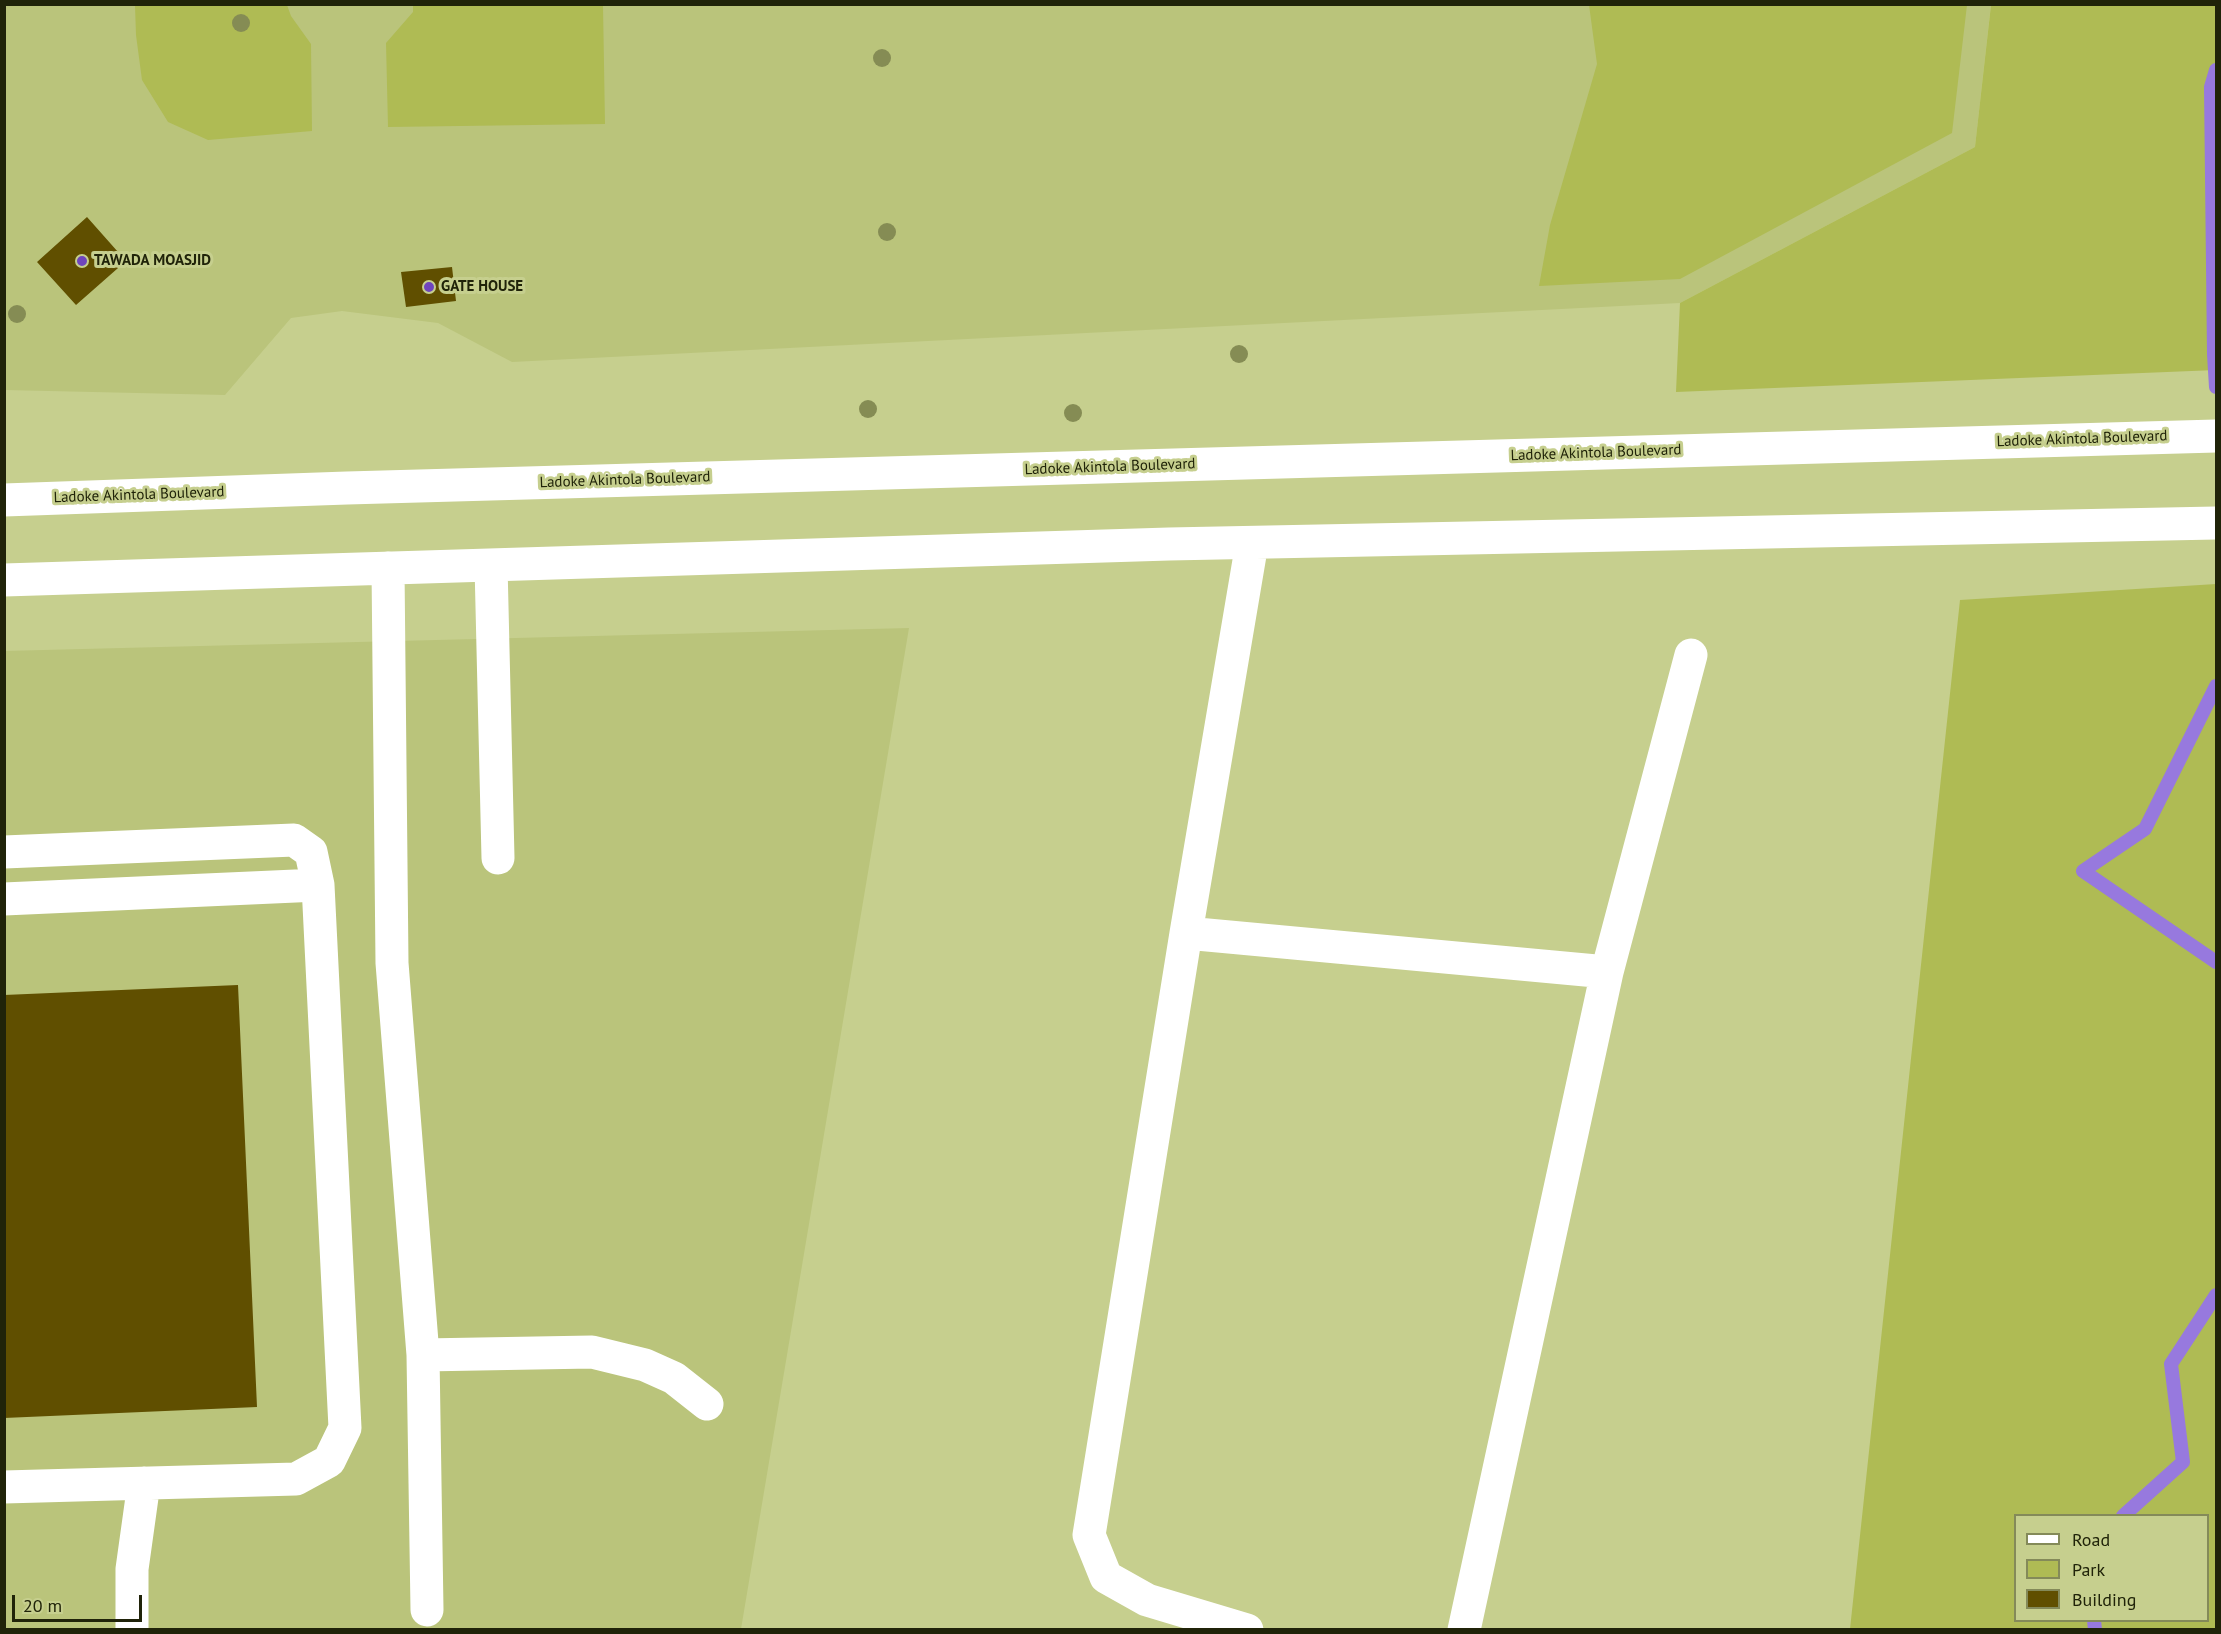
<!DOCTYPE html>
<html>
<head>
<meta charset="utf-8">
<style>
  body { margin:0 }
  #map { position:relative; width:2221px; height:1634px; overflow:hidden; background:#c6cf8e; font-family:"PT Sans",sans-serif }
  canvas { display:block }
  .frame { position:absolute; inset:0; border:6px solid #202309; pointer-events:none }
  .legend { position:absolute; left:2014px; top:1514px; width:195px; height:108px; box-sizing:border-box; background:#c6cf8e; border:2px solid #848a59; margin:0; padding:8px 10px; list-style:none; font-size:18px; color:#202309 }
  .legend li { display:flex; align-items:center; gap:12px; height:30px }
  .legend b { width:30px; border:2px solid #848a59 }
  .scale { position:absolute; left:12px; top:1595px; width:130px; height:27px; box-sizing:border-box; border:3px solid #202309; border-top:0; padding-left:8px; font-size:18px; line-height:21px; white-space:nowrap; color:#202309; -webkit-text-stroke:4px #c6cf8e; paint-order:stroke }
</style>
</head>
<body>
<div id="map">
<canvas width="2221" height="1634"></canvas>
<div class="frame"></div>
<ul class="legend">
<li><b style="height:8px;background:#fff"></b>Road</li>
<li><b style="height:16px;background:#afbb54"></b>Park</li>
<li><b style="height:16px;background:#604f00"></b>Building</li>
</ul>
<div class="scale">20 m</div>
</div>
<script>
const context = document.querySelector('canvas').getContext('2d');
context.lineJoin = 'round';
function paint(path, color) {
  context.fillStyle = color;
  context.fill(path, 'evenodd');
}
function shape(rows) {
  const path = new Path2D();
  for (const r of rows) {
    path.moveTo(r[0], r[1]);
    for (let i = 2; i < r.length; i += 2) path.lineTo(r[i], r[i + 1]);
  }
  return path;
}
function trace(path, color, width, dash) {
  context.strokeStyle = color;
  context.lineWidth = width;
  context.lineCap = dash ? 'butt' : 'round';
  context.setLineDash(dash || []);
  context.stroke(path);
}
function label(font, color, halo, rows, align = 'center') {
  context.font = font + ' "PT Sans",sans-serif';
  context.lineWidth = 6;
  context.setLineDash([]);
  context.textBaseline = 'middle';
  context.strokeStyle = halo;
  context.fillStyle = color;
  for (const [text, x, y, turn = 0] of rows) {
    context.save();
    context.translate(x, y);
    context.rotate((+turn || 0) * Math.PI / 180);
    context.textAlign = isNaN(turn) ? turn : align;
    if (halo) context.strokeText(text, 0, 0);
    context.fillText(text, 0, 0);
    context.restore();
  }
}
paint(shape([
  [1991,4,1975,147,1680,303,512,362,438,323,342,311,291,318,225,395,5,390,5,5],
  [909,628,741,1629,5,1629,4,651]
]), '#bac47b');
paint(shape([
  [135,5,287,5,291,16,311,44,312,131,208,140,168,122,142,80,136,35],
  [413,5,603,5,605,124,388,127,386,43,413,12],
  [1589,5,1967,5,1952,133,1680,279,1539,286,1550,225,1597,64],
  [1991,5,2216,5,2216,370,1676,392,1680,303,1975,147],
  [2216,584,2216,1629,1850,1629,1960,600],
  [2016,1516,2208,1516,2208,1620,2016,1620]
]), '#afbb54');
trace(shape([
  [2216,70,2211,87,2214,354,2216,387],
  [2216,686,2145,829,2083,871,2216,962],
  [2123,1516,2183,1462,2171,1364,2216,1295],
  [2094,1620,2095,1630]
]), '#9779de', 14);
paint(shape([
  [87,217,126,261,76,305,37,262],
  [452,267,456,301,406,307,401,272],
  [238,985,257,1407,4,1418,4,995]
]), '#604f00');
trace(shape([
  [4,500,347,488,2216,436],
  [491,565,498,858],
  [388,568,392,963,423,1355,427,1610],
  [4,580,1169,544,2216,523],
  [4,852,294,840,311,852,318,885,345,1428,329,1461,296,1479,4,1487],
  [4,899,318,885],
  [1186,933,1607,972],
  [423,1355,592,1352,645,1365,674,1378,707,1404],
  [132,1630,132,1569,144,1483],
  [1247,1630,1147,1600,1106,1577,1089,1535,1186,933,1252,543],
  [1464,1630,1607,972,1691,655]
]), '#fff', 33);
context.fillStyle = '#858c54';
for (const [x, y] of [
  [241,23],
  [882,58],
  [887,232],
  [17,314],
  [1239,354],
  [868,409],
  [1073,413]
]) {
  context.beginPath();
  context.arc(x, y, 9, 0, 2 * Math.PI);
  context.fill();
}
for (const [x, y, r, color] of [
  [82,261,6,"#6f45bd"],
  [429,287,6,"#6f45bd"]
]) {
  const dot = new Path2D();
  dot.arc(x, y, r, 0, 2 * Math.PI);
  context.fillStyle = color;
  context.fill(dot);
  trace(dot, '#c6cf8e', 2);
}
label('bold 15px', '#202309', '#c6cf8e', [
  ["TAWADA MOASJID",94,261],
  ["GATE HOUSE",441,287]
], 'left');
label('15px', '#202309', '#c6cf8e', [
  ["Ladoke Akintola Boulevard",2082,439,-2],
  ["Ladoke Akintola Boulevard",1596,453,-2],
  ["Ladoke Akintola Boulevard",1110,467,-2],
  ["Ladoke Akintola Boulevard",625,480,-2],
  ["Ladoke Akintola Boulevard",139,495,-2]
]);
</script>
</body>
</html>
